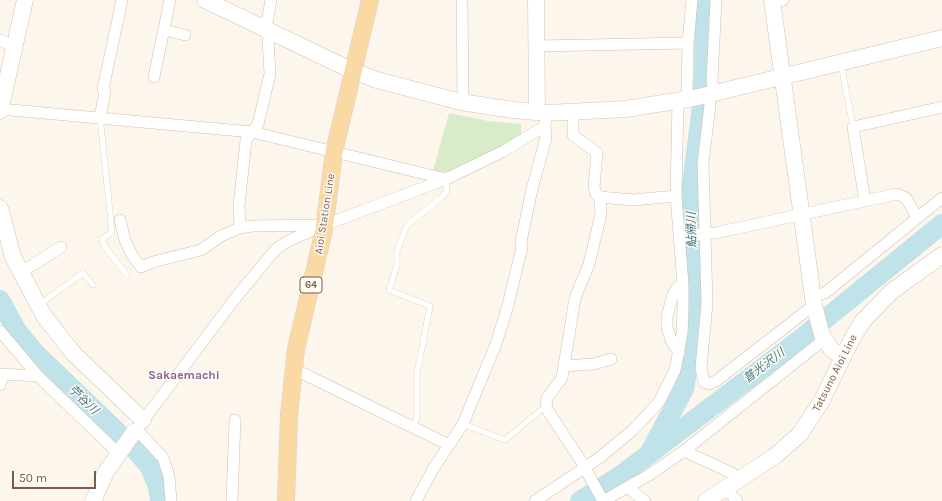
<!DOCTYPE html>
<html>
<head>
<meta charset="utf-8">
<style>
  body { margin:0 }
  #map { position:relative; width:942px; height:501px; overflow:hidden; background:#fdf6ec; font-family:Karla,sans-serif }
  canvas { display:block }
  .scale { position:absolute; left:12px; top:471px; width:84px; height:18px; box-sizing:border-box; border:2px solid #7a5c4d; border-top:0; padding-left:5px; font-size:12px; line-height:14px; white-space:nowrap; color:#7a5c4d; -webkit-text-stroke:3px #fffaf3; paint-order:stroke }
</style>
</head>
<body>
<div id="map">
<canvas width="942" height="501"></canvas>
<div class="scale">50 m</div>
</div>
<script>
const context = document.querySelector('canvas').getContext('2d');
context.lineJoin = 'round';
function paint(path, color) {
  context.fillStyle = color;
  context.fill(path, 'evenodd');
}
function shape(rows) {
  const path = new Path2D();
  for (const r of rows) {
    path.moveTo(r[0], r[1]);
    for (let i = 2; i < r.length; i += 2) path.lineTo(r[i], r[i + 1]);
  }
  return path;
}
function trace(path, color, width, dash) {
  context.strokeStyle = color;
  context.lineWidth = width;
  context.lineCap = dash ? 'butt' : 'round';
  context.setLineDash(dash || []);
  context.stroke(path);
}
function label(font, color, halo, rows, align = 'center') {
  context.font = font + ' Karla,"Noto Sans JP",sans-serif';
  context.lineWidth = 3;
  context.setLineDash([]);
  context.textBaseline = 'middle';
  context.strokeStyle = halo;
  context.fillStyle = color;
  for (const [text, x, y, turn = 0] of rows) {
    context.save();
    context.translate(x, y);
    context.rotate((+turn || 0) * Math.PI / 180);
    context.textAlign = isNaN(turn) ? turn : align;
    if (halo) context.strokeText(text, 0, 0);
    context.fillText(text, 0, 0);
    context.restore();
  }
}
paint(shape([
  [449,113,488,121,521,124,521,136,495,152,447,172,433,171]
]), '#d8ecc9');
trace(shape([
  [0,300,17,331,35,353,133,447,150,467,158,486,160,501],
  [650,452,684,389,690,355,693,306,691,192,701,115,704,75,705,0],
  [580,501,620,476,797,342,942,224]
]), '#bfe3e8', 20);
const lane = shape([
  [841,63,853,127],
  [100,117,112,232,102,239,105,247,127,275],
  [40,304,83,273,93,285],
  [463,424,505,440,541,410,546,408],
  [414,428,417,416,417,373,430,306,389,290,397,265,397,251,405,230,408,224,441,198,447,191,446,179]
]);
const street = shape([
  [271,0,267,22,270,74,258,124,246,140,239,206,240,228,252,226,320,225],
  [772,2,783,0],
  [164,30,185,35],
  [0,40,14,47],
  [537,46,688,43],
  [154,77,170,0],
  [714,94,712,81,716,0],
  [708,95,710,105,703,164,707,303,701,368,704,382,709,384,716,381,814,305],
  [688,99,687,91,688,43,692,0],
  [461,102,463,95,462,0],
  [0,109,252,132,446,179],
  [573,113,573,135,597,153,594,187,596,194,600,197,633,200,676,196],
  [100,117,105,92,103,89,122,0],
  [600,197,601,214,589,264,575,298,562,378,547,398,546,408,581,461,603,501],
  [865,201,853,127,942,107],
  [120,220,125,240,132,255,141,267,153,262,201,250,221,236,240,228],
  [679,236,715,233,897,194,906,198,917,217],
  [20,273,61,247],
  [813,296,825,293,942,198],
  [0,331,38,376,119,454],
  [679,353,671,340,667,327,667,317,673,294,677,288,683,285],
  [564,366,594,364,611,359],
  [293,371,302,373,449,445],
  [0,374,38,376],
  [0,385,3,375],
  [139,426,237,296,276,249,288,241,325,225,446,179,504,151,545,126,547,113],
  [136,429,163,458,169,476,171,501],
  [684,451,732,473,738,480],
  [629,486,634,493,645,501],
  [725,488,737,501],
  [232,501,235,420],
  [416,501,433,469,463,424,496,344,508,305,522,247,521,242,532,189,546,138,545,126],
  [535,501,599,458,633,430,659,402,675,370,682,334,683,310,683,285,676,196,678,101],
  [603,501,649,475,684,451,817,345,825,341]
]);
const secondary = shape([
  [205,0,353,71,377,80,461,102,513,110,547,113,626,109,694,98,942,38],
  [536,0,537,112],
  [772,0,814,305,822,335,832,350,843,357],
  [0,111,25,0],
  [0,208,13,257,44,316,73,353,143,420],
  [93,501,106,472,134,432],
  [706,501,775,456,800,434,821,402,853,337,863,321,891,292,942,255]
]);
const primary = shape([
  [286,501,289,415,296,349,324,230,334,152,370,0]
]);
trace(lane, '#d1beb0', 6);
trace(street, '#d1beb0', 12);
trace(secondary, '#d6c0b0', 17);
trace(primary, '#dad1cd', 18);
trace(lane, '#fff', 5.5);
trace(street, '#fff', 11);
trace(secondary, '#fff', 16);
trace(primary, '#fbd9a5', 17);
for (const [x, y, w] of [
  [311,285,22]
]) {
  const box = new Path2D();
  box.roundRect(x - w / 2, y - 8, w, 16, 3);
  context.fillStyle = '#fffaf3';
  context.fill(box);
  trace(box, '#7a5c4d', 1);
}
label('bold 10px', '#7a5c4d', null, [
  ["64",311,285]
]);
label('11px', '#7a5c4d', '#fffaf3', [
  ["Aioi Station Line",325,214,-81],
  ["Tatsuno Aioi Line",835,373,-63]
]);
label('italic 12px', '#437c86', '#fffaf3', [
  ["鮎帰川",692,230,-91],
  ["普光沢川",764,366,-37],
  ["苧谷川",83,400,44]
]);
label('bold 12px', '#846695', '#fffaf3', [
  ["Sakaemachi",184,376]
]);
</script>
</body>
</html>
